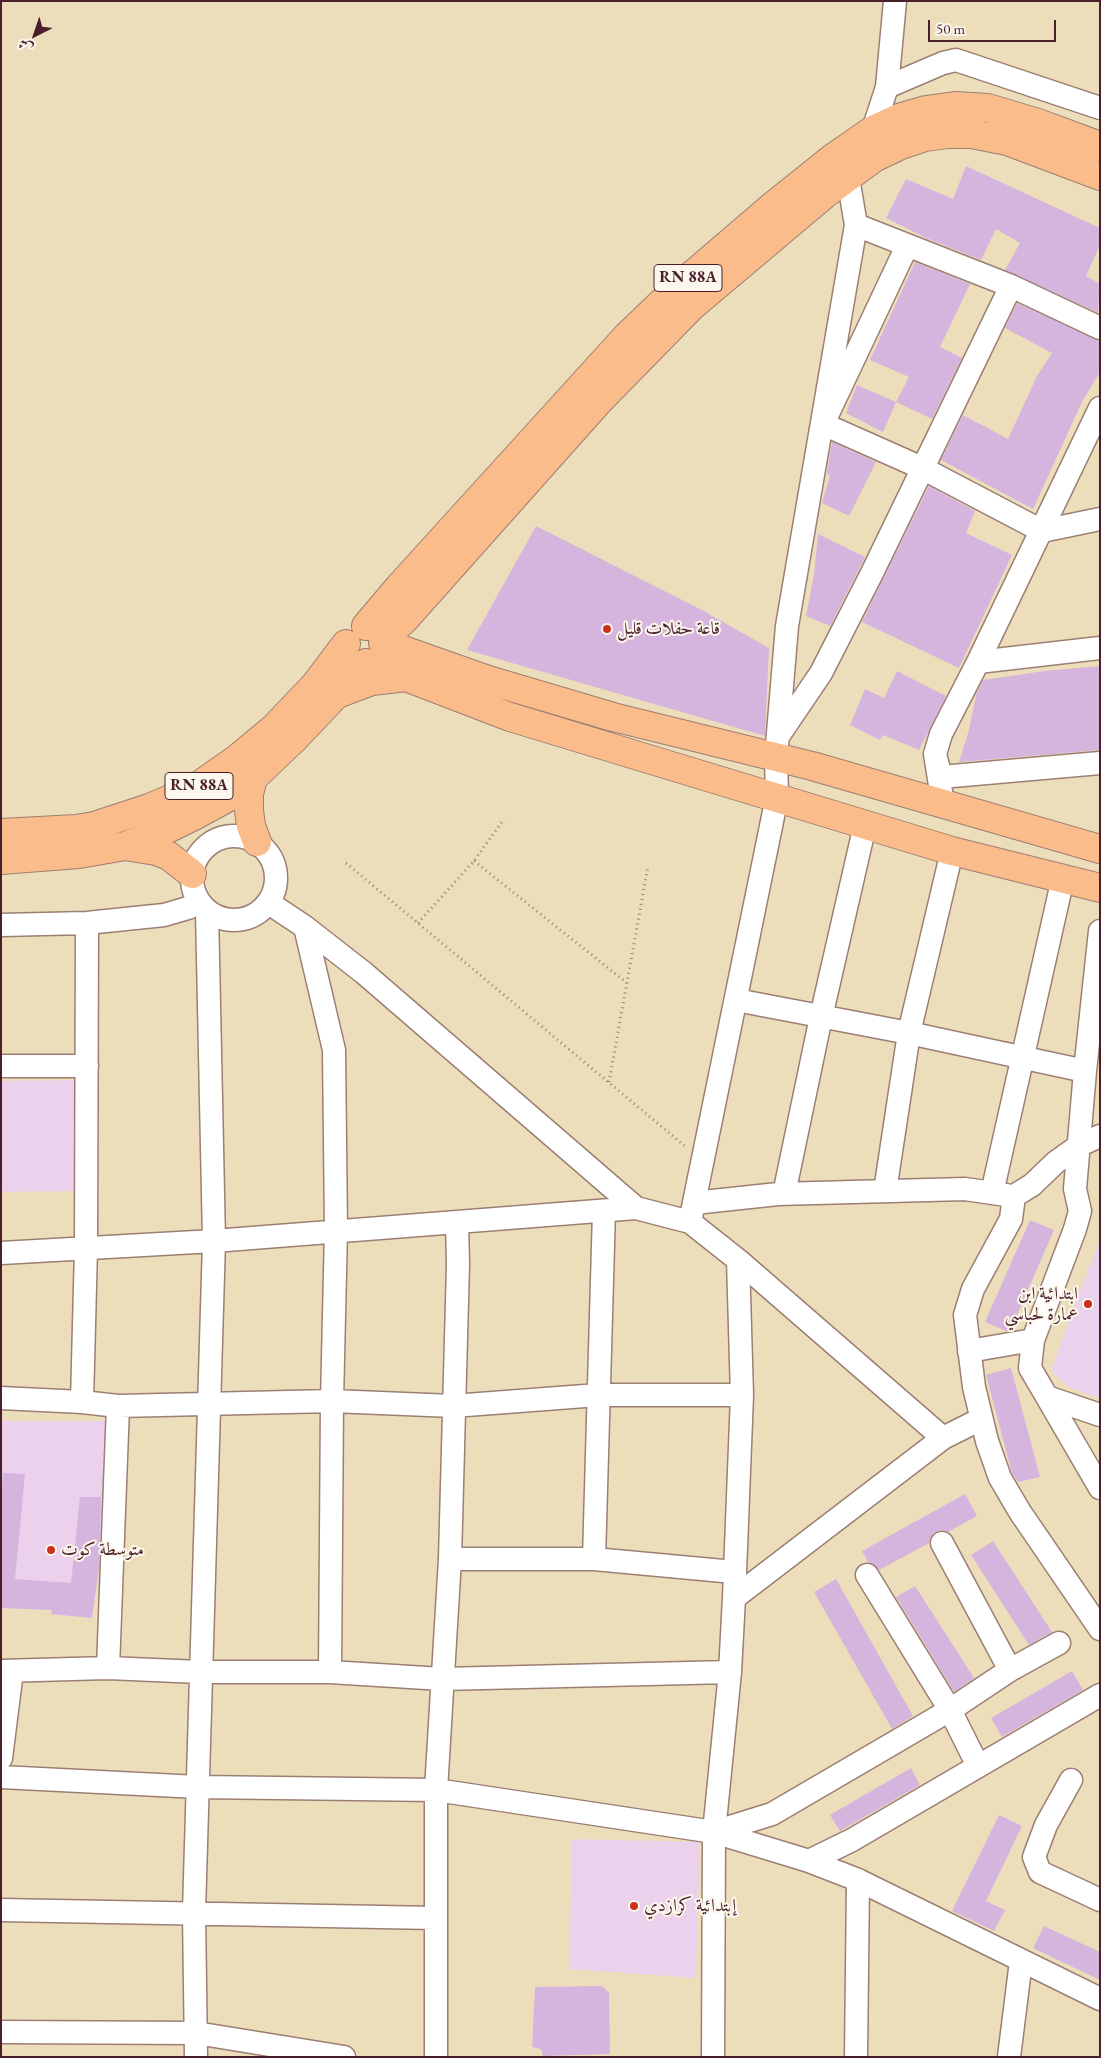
<!DOCTYPE html>
<html>
<head>
<meta charset="utf-8">
<style>
  body { margin:0 }
  #map { position:relative; width:1101px; height:2058px; overflow:hidden; background:#eddebb; font-family:"EB Garamond",Amiri,serif }
  canvas { display:block }
  .frame { position:absolute; inset:0; border:2px solid #4a1f2b; pointer-events:none }
  .north { position:absolute; left:10px; top:10px; width:50px; height:50px; -webkit-text-stroke:4px #fbf7ec; paint-order:stroke; rotate:221deg; font-size:14px; font-weight:700; line-height:20px; text-align:center; color:#4a1f2b }
  .north::after { content:''; display:block; margin:auto; width:18px; height:22px; background:#4a1f2b; clip-path:polygon(50% 0,100% 100%,50% 72%,0 100%) }
  .scale { position:absolute; left:928px; top:20px; width:128px; height:22px; box-sizing:border-box; border:2px solid #4a1f2b; border-top:0; padding-left:6px; font-size:15px; line-height:18px; white-space:nowrap; color:#4a1f2b; -webkit-text-stroke:4px #fbf7ec; paint-order:stroke }
</style>
</head>
<body>
<div id="map">
<canvas width="1101" height="2058"></canvas>
<div class="frame"></div>
<div class="north">ش</div>
<div class="scale">50 m</div>
</div>
<script>
const context = document.querySelector('canvas').getContext('2d');
context.lineJoin = 'round';
function paint(path, color) {
  context.fillStyle = color;
  context.fill(path, 'evenodd');
}
function shape(rows) {
  const path = new Path2D();
  for (const r of rows) {
    if (r.length === 3) {
      path.moveTo(r[0] + r[2], r[1]);
      path.arc(r[0], r[1], r[2], 0, 2 * Math.PI);
      continue;
    }
    path.moveTo(r[0], r[1]);
    for (let i = 2; i < r.length; i += 2) path.lineTo(r[i], r[i + 1]);
  }
  return path;
}
function trace(path, color, width, dash) {
  context.strokeStyle = color;
  context.lineWidth = width;
  context.lineCap = dash ? 'butt' : 'round';
  context.setLineDash(dash || []);
  context.stroke(path);
}
function label(font, color, halo, rows, align = 'center') {
  context.font = font + ' "EB Garamond",Amiri,serif';
  context.lineWidth = 4;
  context.setLineDash([]);
  context.textBaseline = 'middle';
  context.strokeStyle = halo;
  context.fillStyle = color;
  for (const [text, x, y, turn = 0] of rows) {
    context.save();
    context.translate(x, y);
    context.rotate((+turn || 0) * Math.PI / 180);
    context.textAlign = isNaN(turn) ? turn : align;
    if (halo) context.strokeText(text, 0, 0);
    context.fillText(text, 0, 0);
    context.restore();
  }
}
paint(shape([
  [74,1080,75,1191,1,1192,1,1081],
  [1100,1238,1100,1399,1068,1387,1051,1370],
  [1,1421,106,1421,106,1497,92,1618,51,1614,52,1610,1,1608],
  [572,1839,700,1842,696,1978,569,1969]
]), '#ebd1eb');
paint(shape([
  [966,166,1100,228,1100,245,1086,276,1100,284,1098,313,1005,270,1020,243,996,229,981,260,926,238,886,218,906,179,953,199],
  [915,262,970,284,940,347,962,358,932,419,896,402,909,377,870,360],
  [1017,303,1100,341,1100,372,1083,400,1033,509,941,460,963,415,1008,439,1037,376,1052,353,1005,328],
  [857,385,896,402,883,432,846,413],
  [832,442,876,462,849,516,822,503,830,476,827,473],
  [929,486,975,511,966,533,1012,555,959,668,862,622],
  [536,526,702,610,769,648,765,736,467,650],
  [818,534,865,557,830,626,806,616,814,574],
  [1100,666,1100,750,959,762,969,730,976,695,983,680,1044,671],
  [897,671,946,696,919,750,883,735,880,740,850,725,865,689,884,698],
  [1030,1220,1054,1230,1010,1331,1006,1331,985,1322],
  [1011,1368,1040,1477,1018,1482,1012,1473,986,1375],
  [3,1473,25,1474,15,1579,71,1583,80,1497,101,1497,99,1568,92,1618,51,1614,52,1610,1,1608,1,1494],
  [965,1494,977,1516,948,1532,942,1530,935,1532,931,1537,929,1543,879,1570,874,1564,868,1562,862,1551],
  [993,1541,1052,1632,1029,1645,971,1555],
  [836,1579,913,1716,892,1729,814,1592],
  [915,1586,974,1678,954,1692,896,1597],
  [1072,1671,1083,1690,1002,1737,991,1718],
  [911,1768,920,1785,840,1831,830,1815],
  [999,1815,1022,1826,986,1901,1005,1910,994,1931,952,1911],
  [1044,1926,1100,1952,1100,1980,1033,1948],
  [602,1986,609,1993,610,2054,543,2056,541,2049,532,2047,535,1987]
]), '#d5b5dd');
const minor = shape([
  [887,87,943,63,956,60,1100,108],
  [873,130,887,87,895,1],
  [856,225,1011,286,1100,328],
  [907,246,823,424,922,468,1042,531,1100,519],
  [978,662,1100,648],
  [779,735,821,673,872,573,1011,286],
  [935,754,941,734,978,662,1100,408],
  [943,804,935,754,941,777,1100,763],
  [234,878,42],
  [269,903,305,927,364,973,636,1208,690,1222,738,1260,742,1395,734,1598,730,1672,714,1832,809,1861,858,1880,1100,1999],
  [1,925,87,923,164,915,188,908,199,902],
  [305,927,334,1050,336,1230,332,1401,330,1672],
  [1100,931,1085,1071,1075,1189,1080,1211,1075,1229,1033,1340,1030,1368,1047,1397,1100,1415],
  [736,1000,909,1033,1085,1071],
  [1,1066,87,1066],
  [1100,1136,1080,1145,1056,1162,1032,1185,1014,1196,1011,1219,973,1289,965,1315,974,1387,987,1441,1000,1478,1020,1512,1100,1629],
  [885,1191,909,1033,952,851],
  [992,1193,1063,878],
  [784,1194,821,1017,865,825],
  [694,1203,778,1194,965,1189,1006,1195],
  [690,1222,777,797,776,757,787,626,856,225,848,178],
  [1,1253,214,1241,636,1208],
  [969,1351,1033,1340],
  [1047,1397,1100,1488],
  [1,1398,82,1402,118,1406,332,1401,453,1406,598,1395,742,1395],
  [82,1402,86,1248,87,923],
  [943,1438,981,1419],
  [942,1543,1010,1670],
  [450,1559,594,1559,734,1572],
  [594,1559,604,1211],
  [867,1575,950,1710,978,1766],
  [734,1598,943,1438,738,1260],
  [108,1668,118,1406],
  [1,1671,108,1668,200,1672,330,1672,442,1679,730,1672],
  [1,1758,12,1671],
  [1,1777,198,1787,436,1790,714,1832,772,1814,950,1710,1010,1670,1059,1643],
  [1071,1780,1046,1825,1034,1857,1040,1872,1100,1900],
  [809,1861,852,1840,1100,1695],
  [1,1910,435,1918],
  [1,2032,196,2033,344,2057],
  [196,2057,194,1912,214,1241,207,911],
  [436,2057,436,1790,450,1559,458,1264,457,1222],
  [713,2057,714,1832],
  [856,2057,858,1880],
  [1009,2057,1021,1961]
]);
const major = shape([
  [383,643,488,680,613,717,812,766,1100,849],
  [385,669,510,717,952,851,1100,888]
]);
const highway = shape([
  [366,626,399,587,627,336,676,289,774,205,834,157,873,130,899,118,926,110,955,106,988,108,1038,123,1100,146],
  [383,639,404,620,599,401,692,306,825,194,874,158,901,145,925,137,948,134,972,134,1007,141,1100,176],
  [340,693,372,681,406,677],
  [253,778,249,794,249,810,251,826,257,842],
  [1,833,76,829,94,826,149,808,194,789,238,758,274,728,315,685,346,644],
  [125,846,156,851,169,856,192,874],
  [1,860,79,854,125,846,155,835,192,817,227,798,253,778,294,739,366,663]
]);
trace(minor, '#9c7e73', 25);
trace(major, '#9c7e73', 30);
trace(highway, '#9c7e73', 30);
trace(shape([
  [474,861,627,983],
  [346,863,686,1147],
  [418,923,474,861,504,819],
  [609,1082,648,866]
]), '#9c7e73', 3, [1, 4]);
trace(minor, '#fff', 22);
trace(major, '#f9bc8a', 28);
trace(highway, '#f9bc8a', 28);
for (const [x, y, r, color] of [
  [607,629,5,"#c8321e"],
  [1088,1304,5,"#c8321e"],
  [51,1550,5,"#c8321e"],
  [634,1906,5,"#c8321e"]
]) {
  const dot = new Path2D();
  dot.arc(x, y, r, 0, 2 * Math.PI);
  context.fillStyle = color;
  context.fill(dot);
  trace(dot, '#fbf7ec', 2);
}
for (const [x, y, w] of [
  [688,278,68],
  [199,786,68]
]) {
  const box = new Path2D();
  box.roundRect(x - w / 2, y - 13.5, w, 27, 4);
  context.fillStyle = '#fbf7ec';
  context.fill(box);
  trace(box, '#4a1f2b', 1);
}
label('bold 16px', '#4a1f2b', null, [
  ["RN 88A",688,278],
  ["RN 88A",199,786]
]);
label('18px', '#4a1f2b', '#fbf7ec', [
  ["قاعة حفلات قليل",617,629],
  ["ابتدائية ابن",1078,1294,"right"],
  ["عمارة لحباسي",1078,1315,"right"],
  ["متوسطة كوت",61,1550],
  ["إبتدائية كرازدي",644,1906]
], 'left');
</script>
</body>
</html>
